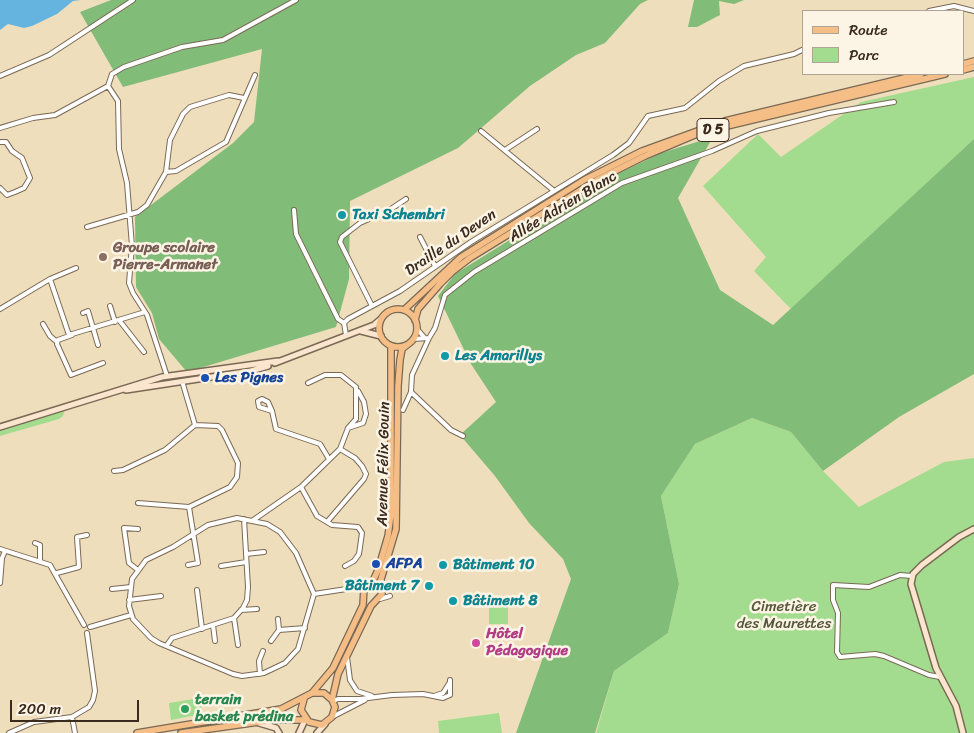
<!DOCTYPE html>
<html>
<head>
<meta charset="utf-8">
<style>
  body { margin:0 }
  #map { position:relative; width:974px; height:733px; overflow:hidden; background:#efdebc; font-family:Sriracha,sans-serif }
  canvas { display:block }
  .legend { position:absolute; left:802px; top:10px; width:162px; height:65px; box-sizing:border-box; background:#fcf5e5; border:1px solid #afa495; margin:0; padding:6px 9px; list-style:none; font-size:15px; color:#3b2a1e }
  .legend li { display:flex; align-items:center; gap:10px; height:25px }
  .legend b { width:25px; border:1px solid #afa495 }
  .scale { position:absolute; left:10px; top:700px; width:129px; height:22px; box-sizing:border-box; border:2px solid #3b2a1e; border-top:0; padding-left:6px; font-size:15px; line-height:18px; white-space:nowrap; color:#3b2a1e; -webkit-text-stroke:4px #fcf5e5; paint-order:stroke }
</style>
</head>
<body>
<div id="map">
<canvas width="974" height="733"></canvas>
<ul class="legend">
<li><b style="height:6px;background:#f6be87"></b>Route</li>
<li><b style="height:14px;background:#a3dc8e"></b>Parc</li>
</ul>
<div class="scale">200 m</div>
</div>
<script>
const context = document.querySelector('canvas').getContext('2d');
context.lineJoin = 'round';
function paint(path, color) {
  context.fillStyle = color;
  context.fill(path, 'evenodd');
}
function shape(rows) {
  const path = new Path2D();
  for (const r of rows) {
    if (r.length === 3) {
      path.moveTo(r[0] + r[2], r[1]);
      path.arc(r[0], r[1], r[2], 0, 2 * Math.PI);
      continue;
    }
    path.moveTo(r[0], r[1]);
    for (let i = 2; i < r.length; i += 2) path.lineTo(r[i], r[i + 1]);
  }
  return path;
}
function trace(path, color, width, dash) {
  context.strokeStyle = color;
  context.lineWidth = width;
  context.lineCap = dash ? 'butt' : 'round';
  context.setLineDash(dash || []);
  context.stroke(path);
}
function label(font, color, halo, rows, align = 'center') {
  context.font = font + ' Sriracha,sans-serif';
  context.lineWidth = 5;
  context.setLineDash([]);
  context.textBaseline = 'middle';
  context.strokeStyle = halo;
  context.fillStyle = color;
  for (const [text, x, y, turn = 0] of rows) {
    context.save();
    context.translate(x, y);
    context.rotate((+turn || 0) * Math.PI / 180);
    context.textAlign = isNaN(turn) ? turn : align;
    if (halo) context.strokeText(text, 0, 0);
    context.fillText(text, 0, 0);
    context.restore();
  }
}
paint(shape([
  [974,77,974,139,791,309,754,271,766,257,703,186,758,134,781,157,861,102],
  [65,409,63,416,59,419,0,436,0,430],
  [752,418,791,432,823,471,859,507,944,462,974,458,974,733,596,733,614,671,668,633,679,584,661,496,695,444],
  [489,599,508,599,508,624,489,624],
  [200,698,202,714,171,720,169,703],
  [499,713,502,733,439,733,438,721]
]), '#a3dc8e');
paint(shape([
  [111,0,648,0,640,4,605,43,576,55,530,86,458,148,350,201,349,279,336,327,187,372,159,339,152,313,136,287,135,217,233,143,254,122,262,49,123,87,80,12],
  [694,0,744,0,734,4,719,1,720,15,697,27,688,27],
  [713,137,678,198,720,290,773,325,974,139,974,374,899,417,823,471,791,432,752,418,695,444,661,496,679,584,668,633,614,671,595,733,516,733,571,579,563,559,529,523,495,476,460,435,496,402,471,364,438,296,455,274,609,178,661,153]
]), '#82bc79');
paint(shape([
  [0,0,81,0,73,1,57,14,32,26,24,28,8,24,0,30]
]), '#65b4df');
const street = shape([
  [929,11,954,6,974,11],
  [0,76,49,55,133,0],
  [108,86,118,101,119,149,127,183,132,246,129,283,133,293,147,315,167,376],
  [108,86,112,74,124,67,182,47,223,40,296,0],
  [0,128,33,118,55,115,108,86],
  [481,131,553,190],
  [505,150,537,129],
  [166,172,170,140,183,114,190,107,229,95,244,98],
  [0,188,7,195,15,192,24,188,30,178,22,158,12,151,6,142,1,142],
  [294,210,296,234,338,319,344,323],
  [87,227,138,212,147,205,166,172,176,171,226,142,255,75],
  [420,237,435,266],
  [50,279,69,335,145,312],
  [110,306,115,322],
  [372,306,340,242,342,237,360,223,391,209,406,199],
  [0,309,50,279,76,268],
  [83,313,88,311,98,345],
  [119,320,144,352],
  [43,324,50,336,57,342],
  [417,329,424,337],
  [72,335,58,340,57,344,71,375,103,363],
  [346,335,344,323,348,319,400,291,471,242,613,155,629,143,648,116,685,108,719,81,744,66,794,54,802,50],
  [413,339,429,338,435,328,445,295,474,272,622,183,712,151,757,131,829,113,894,102],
  [411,392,451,430,463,436],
  [403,410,411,392,412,375,429,338],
  [272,411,259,407,258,401,262,399,268,402,272,411,276,429,320,444,329,459],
  [348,428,363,423,366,414,364,402,358,391],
  [114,471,123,470,165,450,195,425],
  [301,487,317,516,332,525,358,527,362,533,359,554,354,561,345,566],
  [138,503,189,507,230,487,237,477,238,463,222,430,218,426,195,425,182,381],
  [237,518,267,524,280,532,296,553,314,594,298,649,285,663,264,673,242,676,233,674,159,643,151,638,133,619,129,606,132,579,146,560,173,547,208,525,237,518],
  [252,521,301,487,340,449,348,428,356,419,356,387,341,375,325,375,308,383],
  [327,522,364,479,366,474,362,466,355,458,340,449],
  [35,543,40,545,40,561],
  [0,549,50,565,84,625],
  [246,554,264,552],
  [188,565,198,563,189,507],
  [221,566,246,562],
  [138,570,129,563,124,528,138,529],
  [57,573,79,567,77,537,87,535],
  [912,576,900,575,869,587,833,585,833,600,838,613,837,652,840,657,875,654,884,656,929,675,940,677],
  [0,583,2,558,5,551],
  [112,589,131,587],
  [197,590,202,629],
  [314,594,366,586],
  [380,599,390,596],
  [129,600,161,596],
  [241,610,257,609],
  [234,618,238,645],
  [278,619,279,630,305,628],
  [213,625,215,641],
  [90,627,131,615],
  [271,641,279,630],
  [167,645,172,638,234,618,243,608,247,600,248,587,244,519],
  [347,657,350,680,357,691,372,696],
  [260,674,259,661,263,651],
  [434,696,443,693,450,682],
  [333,701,338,699,360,699,392,695,423,694,443,698,450,695,450,680],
  [332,717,365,700],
  [9,733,34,722,72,717],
  [75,733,72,717,89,707,93,700,95,691,87,633]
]);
const secondary = shape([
  [361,331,381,336],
  [275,363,374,325,381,319],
  [126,390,251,371,268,366],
  [0,427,162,377,278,361],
  [259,723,276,728,279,733],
  [299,733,305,720],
  [317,733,325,724],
  [963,733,956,706,936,668,911,584,913,574,922,565,959,537,974,529]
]);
const primary = shape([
  [963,64,974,61],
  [963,70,974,67],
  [398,328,19],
  [404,310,461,257,584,180,642,151,725,121,921,74],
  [415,320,418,309,440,284,453,271,470,258,597,180,645,156,697,134,727,126,945,74],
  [312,693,324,693,332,700],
  [304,699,301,710,309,722,322,725,332,717,335,707,332,700,338,674,371,606,382,594,379,586,396,529,398,386,400,360,402,349,407,345],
  [137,733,281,709,312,693,333,668,363,605,364,588,372,583,378,570,388,536,391,514,391,346],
  [181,733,273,720,305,720]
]);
trace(street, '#7a6955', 6);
trace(secondary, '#7a6955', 8);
trace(primary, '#7a6955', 8);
trace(street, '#fff', 4);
trace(secondary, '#fbe5cf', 5);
trace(primary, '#f6be87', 5.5);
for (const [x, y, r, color] of [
  [342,215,5,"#0f9aa8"],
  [103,257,5,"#8d6e63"],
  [445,356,5,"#0f9aa8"],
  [205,378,5,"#1a4fb4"],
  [376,564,5,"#1a4fb4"],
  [443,565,5,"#0f9aa8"],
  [429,586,5,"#0f9aa8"],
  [453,601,5,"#0f9aa8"],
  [476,643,5,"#d1479c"],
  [185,709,5,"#2e9e5b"]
]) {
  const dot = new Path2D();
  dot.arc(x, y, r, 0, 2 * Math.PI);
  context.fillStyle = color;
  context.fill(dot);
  trace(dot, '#fcf5e5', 2);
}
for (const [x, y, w] of [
  [713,130,32]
]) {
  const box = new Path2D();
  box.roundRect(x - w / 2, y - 11.5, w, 23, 4);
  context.fillStyle = '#fcf5e5';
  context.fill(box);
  trace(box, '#3b2a1e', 1);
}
label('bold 14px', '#3b2a1e', null, [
  ["D 5",713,130]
]);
label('15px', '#3b2a1e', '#fcf5e5', [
  ["Allée Adrien Blanc",563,207,-31],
  ["Draille du Deven",451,243,-34],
  ["Avenue Félix Gouin",384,464,-89]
]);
label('bold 15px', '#0d838f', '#fcf5e5', [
  ["Taxi Schembri",352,215],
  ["Les Amarillys",455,356],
  ["Bâtiment 10",453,565],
  ["Bâtiment 7",419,586,"right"],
  ["Bâtiment 8",463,601]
], 'left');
label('bold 15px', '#785e54', '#fcf5e5', [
  ["Groupe scolaire",113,248],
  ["Pierre-Armanet",113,265]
], 'left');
label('bold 15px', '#164399', '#fcf5e5', [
  ["Les Pignes",215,378],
  ["AFPA",386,564]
], 'left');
label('15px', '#55563a', '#fcf5e5', [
  ["Cimetière",784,607],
  ["des Maurettes",784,624]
]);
label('bold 15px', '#b23c85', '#fcf5e5', [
  ["Hôtel",486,634],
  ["Pédagogique",486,651]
], 'left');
label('bold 15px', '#27864d', '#fcf5e5', [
  ["terrain",195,700],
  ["basket prédina",195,717]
], 'left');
</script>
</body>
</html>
